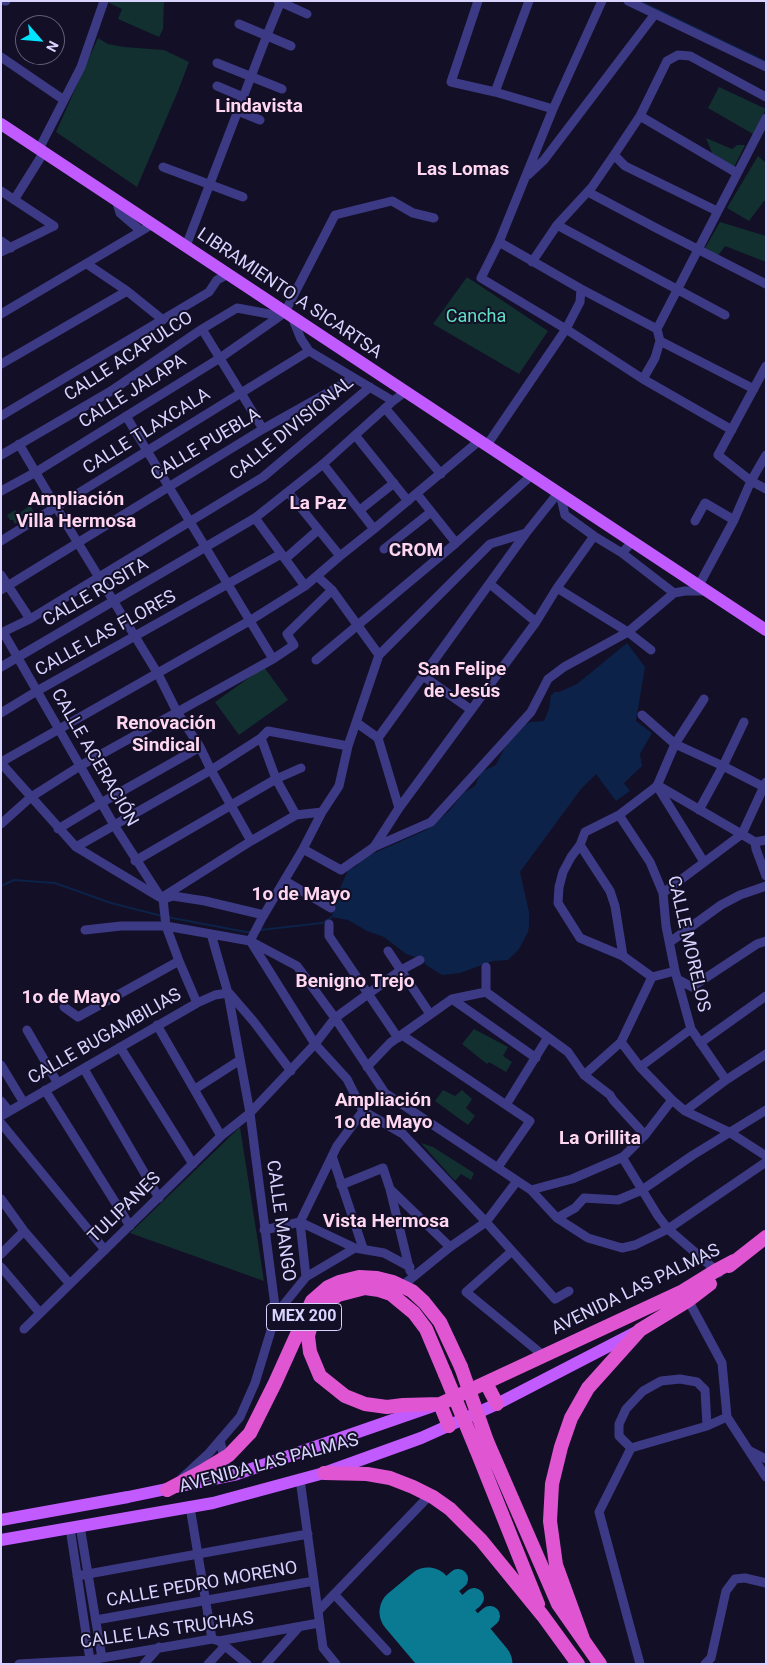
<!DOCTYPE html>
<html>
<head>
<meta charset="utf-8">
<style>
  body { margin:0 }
  #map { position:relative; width:767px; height:1665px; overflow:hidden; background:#130f26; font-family:Roboto,sans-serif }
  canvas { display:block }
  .frame { position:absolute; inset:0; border:2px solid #d9d4ff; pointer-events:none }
  .north { position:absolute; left:15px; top:15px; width:50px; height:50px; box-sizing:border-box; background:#130f26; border:1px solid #625e7d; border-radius:50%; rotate:117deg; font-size:14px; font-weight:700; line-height:20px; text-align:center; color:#d9d4ff }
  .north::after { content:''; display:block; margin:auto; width:18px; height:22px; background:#00e5ff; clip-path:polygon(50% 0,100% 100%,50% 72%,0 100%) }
</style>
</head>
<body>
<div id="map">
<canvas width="767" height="1665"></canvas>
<div class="frame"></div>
<div class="north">N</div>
</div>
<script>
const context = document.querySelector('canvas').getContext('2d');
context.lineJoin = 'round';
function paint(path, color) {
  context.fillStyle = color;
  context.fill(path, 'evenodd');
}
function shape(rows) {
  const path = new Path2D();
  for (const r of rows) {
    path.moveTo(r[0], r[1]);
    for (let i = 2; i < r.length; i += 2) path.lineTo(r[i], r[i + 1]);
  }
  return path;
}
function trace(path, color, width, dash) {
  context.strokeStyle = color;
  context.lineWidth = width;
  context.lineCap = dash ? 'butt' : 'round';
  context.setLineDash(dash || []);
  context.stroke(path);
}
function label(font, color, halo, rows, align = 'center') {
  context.font = font + ' Roboto,sans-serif';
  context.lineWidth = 4;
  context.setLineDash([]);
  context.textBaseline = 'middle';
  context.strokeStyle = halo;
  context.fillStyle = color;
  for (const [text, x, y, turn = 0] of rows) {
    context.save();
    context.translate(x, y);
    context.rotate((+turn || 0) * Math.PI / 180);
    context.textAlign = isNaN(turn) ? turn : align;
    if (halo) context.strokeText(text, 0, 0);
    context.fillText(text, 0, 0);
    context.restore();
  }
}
paint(shape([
  [109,1,164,1,163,29,159,37,118,19,122,9,109,3],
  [98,38,108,44,124,47,164,50,189,62,178,91,137,187,56,132],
  [719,87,766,109,753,134,708,108],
  [706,138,732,149,737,145,745,145,734,167,712,153],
  [758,156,766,163,766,201,764,201,749,221,727,208],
  [720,222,766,236,766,262,725,246,718,256,705,248],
  [467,277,548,331,519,374,433,324],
  [30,500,32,503,30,505,34,512,15,524,13,520,10,520,7,515,15,510,18,514,28,507,26,503],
  [264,667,288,700,239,735,215,702],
  [474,1029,508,1047,503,1056,512,1062,506,1072,489,1062,487,1064,462,1044],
  [443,1090,455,1096,462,1090,472,1099,466,1108,475,1116,468,1125,435,1101],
  [240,1127,264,1281,130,1233],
  [421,1143,433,1147,474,1173,471,1180,461,1174,455,1181]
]), '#12302f');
paint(shape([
  [627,643,645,667,636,721,652,733,640,754,642,766,624,783,630,791,616,801,596,774,581,789,520,872,529,912,529,926,528,932,519,949,508,960,493,961,460,973,442,975,426,965,422,959,406,954,384,937,367,931,348,920,332,917,334,902,348,870,357,866,361,859,426,830,449,811,463,793,475,786,481,772,496,765,507,743,518,729,530,722,544,721,549,709,551,695,555,692,559,692,577,684]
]), '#0c2248');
trace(shape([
  [639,1,766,62],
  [1,886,14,880,55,883,111,903,162,916],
  [167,917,246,932,251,932],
  [260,930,322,923,332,917]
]), '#0c2248', 2);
trace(shape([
  [431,1622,428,1609,431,1602,458,1579],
  [447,1641,444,1631,447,1622,474,1598],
  [465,1661,461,1652,461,1643,465,1637,490,1616]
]), '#0a7a92', 20);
trace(shape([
  [448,1664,404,1612,428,1592,488,1664]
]), '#0a7a92', 49);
trace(shape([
  [5,1,6,1],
  [278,1,307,14],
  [478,1,451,82,495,92,553,109],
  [602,1,553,109,499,242,481,278,566,329,643,379,732,430],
  [628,1,766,67],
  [239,24,291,46],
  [1,57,64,100],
  [217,63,282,89],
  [217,86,243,97],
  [495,92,529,1],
  [238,111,260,120],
  [640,116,737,173],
  [39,149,81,67,104,1],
  [614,155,625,166,717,211],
  [163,167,243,197],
  [528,175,544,160,655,14],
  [1,191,54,226],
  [588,192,658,229,766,284],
  [14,200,44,152],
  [116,200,120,213,141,231],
  [557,225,725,315],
  [1,241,11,248],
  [499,242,581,289,657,329],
  [186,246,267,35,281,1],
  [1,252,54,226],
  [532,262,557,225,592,187,614,155,640,116,667,61,678,55,690,56,766,97],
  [87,264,127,291,163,320],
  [1,314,153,224],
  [292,317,301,339,309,351,393,401,405,392],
  [202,329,263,429],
  [660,341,754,389],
  [1,364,127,291],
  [766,366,718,455,751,481,766,489],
  [643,379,655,358,660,341,657,329,766,118],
  [385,408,441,474],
  [1,416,209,292,217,280,228,274],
  [126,416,273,659],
  [355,435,408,501],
  [19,444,56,507,158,674,177,712,200,747,211,770,251,841],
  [487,445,566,329,580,302,581,289],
  [1,455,111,391,202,329,237,308,280,316],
  [323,464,374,529],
  [1,491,36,472,220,358,280,316,285,312,335,215,392,201,413,213,434,218],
  [288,492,340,556],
  [417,494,456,543],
  [560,494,565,515,594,536,622,553,632,542],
  [360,510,394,483],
  [255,518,305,586],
  [695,521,705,503,734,520],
  [1,541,309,351],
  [384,549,431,512],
  [622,553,674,593],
  [285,559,318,530],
  [1,575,30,619],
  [317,576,332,590,379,655],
  [490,584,536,622],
  [699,585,734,520,751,481,766,455],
  [557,588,628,632,651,650],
  [1,590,263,429,354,378],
  [3,632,114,825,161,898],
  [1,633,30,619,263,477,370,387],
  [316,660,456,543,532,475],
  [1,667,255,518,323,464,393,401],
  [423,676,470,709],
  [1,713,37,691,281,554],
  [642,715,675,744,723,766,766,788],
  [357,723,378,738],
  [261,738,276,779,296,815],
  [1,762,251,620,305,586,340,556,374,529,479,441],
  [1,763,76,847,159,897],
  [657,785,755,842,766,840],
  [657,786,704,862],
  [399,808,378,738,526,533,558,493],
  [699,810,723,766,744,722],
  [619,815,650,862,663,893,666,926,675,971,691,1029,726,1080],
  [1,824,31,797,80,766,273,659,294,645,287,634,332,590],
  [58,829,101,803,200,747],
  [755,842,756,849,766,876],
  [580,845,610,891,615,906,623,956],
  [76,847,211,770,261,738,268,731,348,746],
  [374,847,399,808,536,622,557,588,594,536],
  [303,849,341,870,374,847,431,822,531,712,548,679,564,667,628,632,674,593,685,591,707,591],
  [135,861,276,779,301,768],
  [285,881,331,908],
  [663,893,742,834,766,782],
  [161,898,251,841,296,815,322,812],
  [163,899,166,926,179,961,197,1003],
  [164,899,173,896,205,901,264,915],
  [329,924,329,936,398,1038],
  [85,930,121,926,166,926,211,934,250,941,297,966,335,1018,385,1093,531,1190,557,1218,588,1238,622,1248,635,1245,668,1229,766,1162],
  [250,941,262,918,303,849,322,812,339,786,348,746,379,655,490,544,526,533],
  [251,942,315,1044,347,1079,363,1111,403,1134,486,1222,555,1299,569,1291],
  [670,942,721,905,740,895,766,886],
  [388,951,430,1014],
  [486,967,486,992],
  [652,977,623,956,580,938,558,903,559,887,563,872,571,857,580,845,585,832,619,815,657,786,675,744,704,699],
  [652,977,621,1042,640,1067,672,1100,685,1111,729,1132,766,1156],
  [652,977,675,971],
  [677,979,692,987,757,944,766,941],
  [229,993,254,1022,291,1071],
  [452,999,536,1058],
  [64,1007,78,1017,179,961],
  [157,1025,221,1136],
  [27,1030,57,1082],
  [402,1035,530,1121,498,1167],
  [700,1043,766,996],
  [120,1047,193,1164],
  [1,1065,24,1103],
  [367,1067,390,1043,452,999,486,992,568,1052,584,1075,610,1095,613,1100,645,1135],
  [640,1067,691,1029],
  [84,1069,159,1198],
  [584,1075,621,1042],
  [195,1089,240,1060],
  [45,1090,130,1226],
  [1,1101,9,1111],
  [506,1105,548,1037],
  [685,1111,726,1080,766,1054],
  [1,1116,197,1003,215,995,228,993],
  [1,1123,105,1250],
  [332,1156,363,1248],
  [622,1157,658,1216,668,1229,719,1273],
  [341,1185,383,1168,390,1189,450,1247],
  [390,1189,410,1271],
  [531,1190,572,1179,623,1157,645,1135,672,1100],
  [1,1199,24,1231,70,1284],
  [557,1218,575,1208,584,1198,618,1200,642,1190,693,1155,766,1110],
  [264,1230,300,1222,355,1248],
  [512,1251,466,1292,544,1356],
  [1,1254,24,1231],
  [1,1267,40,1313],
  [306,1277,355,1248,384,1253,410,1267],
  [402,1286,450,1247,486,1222,517,1181],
  [687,1298,722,1363,727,1417,766,1477],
  [276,1314,306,1277,300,1222,337,1146,363,1111],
  [24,1329,221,1136,250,1113,315,1044,335,1018,401,970,420,960],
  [220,1440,228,1477],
  [631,1448,619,1436,619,1424,626,1409,643,1391,661,1381,680,1379,697,1382,705,1390,707,1426],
  [750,1451,766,1459],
  [182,1478,209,1453,240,1417,255,1383,276,1314,250,1113,228,993,211,934],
  [300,1479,323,1648,336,1664],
  [190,1507,212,1639],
  [80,1526,102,1658],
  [70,1528,90,1660,86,1664],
  [77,1576,308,1534],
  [334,1594,387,1651],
  [318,1611,430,1495],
  [96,1620,314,1581],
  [219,1641,247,1664],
  [19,1664,90,1660,212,1639,219,1641,319,1623],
  [144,1664,159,1647],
  [208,1664,225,1646],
  [266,1664,299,1627],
  [640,1664,599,1512,631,1448,707,1426,727,1417],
  [705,1664,711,1658,726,1591,735,1579,745,1578,766,1583]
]), '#3d3a85', 9);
trace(shape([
  [1,124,766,630],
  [1,1520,128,1497,234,1475,433,1406],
  [1,1540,213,1503,324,1473,421,1438,497,1404,638,1331]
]), '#c25bff', 12);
trace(shape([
  [729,1266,766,1237],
  [445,1374,426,1329,414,1313,391,1294,379,1290,365,1288,338,1295,321,1307,311,1325,308,1336,310,1352,320,1376,345,1396,365,1404,387,1407,403,1405,440,1404,683,1291,717,1270,734,1261],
  [486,1383,497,1404],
  [440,1404,449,1426],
  [487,1441,558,1604,600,1664],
  [476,1449,538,1604],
  [324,1473,367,1474,390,1478,413,1487,433,1497,450,1509,481,1540,543,1616,578,1664],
  [167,1490,201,1472,229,1455,250,1433,275,1383,312,1301,328,1287,339,1282,359,1277,377,1278,393,1282,412,1291,424,1302,440,1322,461,1367],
  [583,1639,556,1565,550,1521,552,1484,561,1447,571,1418,588,1388,640,1330,689,1300,710,1284]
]), '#e055d1', 14);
trace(shape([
  [461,1367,487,1441],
  [445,1374,476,1449]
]), '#e055d1', 14);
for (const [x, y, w] of [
  [304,1317,75]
]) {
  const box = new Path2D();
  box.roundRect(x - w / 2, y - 13.5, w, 27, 4);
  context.fillStyle = '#130f26';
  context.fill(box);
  trace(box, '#d9d4ff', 1);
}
label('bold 16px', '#d9d4ff', null, [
  ["MEX 200",304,1317]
]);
label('18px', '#d9d4ff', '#130f26', [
  ["LIBRAMIENTO A SICARTSA",289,294,34],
  ["CALLE ACAPULCO",129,357,-33],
  ["CALLE JALAPA",133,392,-32],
  ["CALLE DIVISIONAL",292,429,-39],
  ["CALLE TLAXCALA",147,432,-32],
  ["CALLE PUEBLA",206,445,-31],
  ["CALLE ROSITA",96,593,-30],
  ["CALLE LAS FLORES",106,634,-29],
  ["CALLE ACERACIÓN",94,758,60],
  ["CALLE MORELOS",688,944,77],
  ["CALLE BUGAMBILIAS",105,1037,-30],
  ["TULIPANES",125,1208,-44],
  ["CALLE MANGO",280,1221,82],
  ["AVENIDA LAS PALMAS",636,1290,-26],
  ["AVENIDA LAS PALMAS",269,1464,-15],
  ["CALLE PEDRO MORENO",202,1585,-10],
  ["CALLE LAS TRUCHAS",167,1631,-8]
]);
label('18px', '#5fe0c0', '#130f26', [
  ["Cancha",476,317]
]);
label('bold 19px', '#ffd6f0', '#130f26', [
  ["Lindavista",259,107],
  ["Las Lomas",463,170],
  ["Ampliación",76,500],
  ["Villa Hermosa",76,522],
  ["La Paz",318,504],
  ["CROM",416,551],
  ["San Felipe",462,670],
  ["de Jesús",462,692],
  ["Renovación",166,724],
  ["Sindical",166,746],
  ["1o de Mayo",301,895],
  ["Benigno Trejo",355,982],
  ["1o de Mayo",71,998],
  ["Ampliación",383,1101],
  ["1o de Mayo",383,1123],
  ["La Orillita",600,1139],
  ["Vista Hermosa",386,1222]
]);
</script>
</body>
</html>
